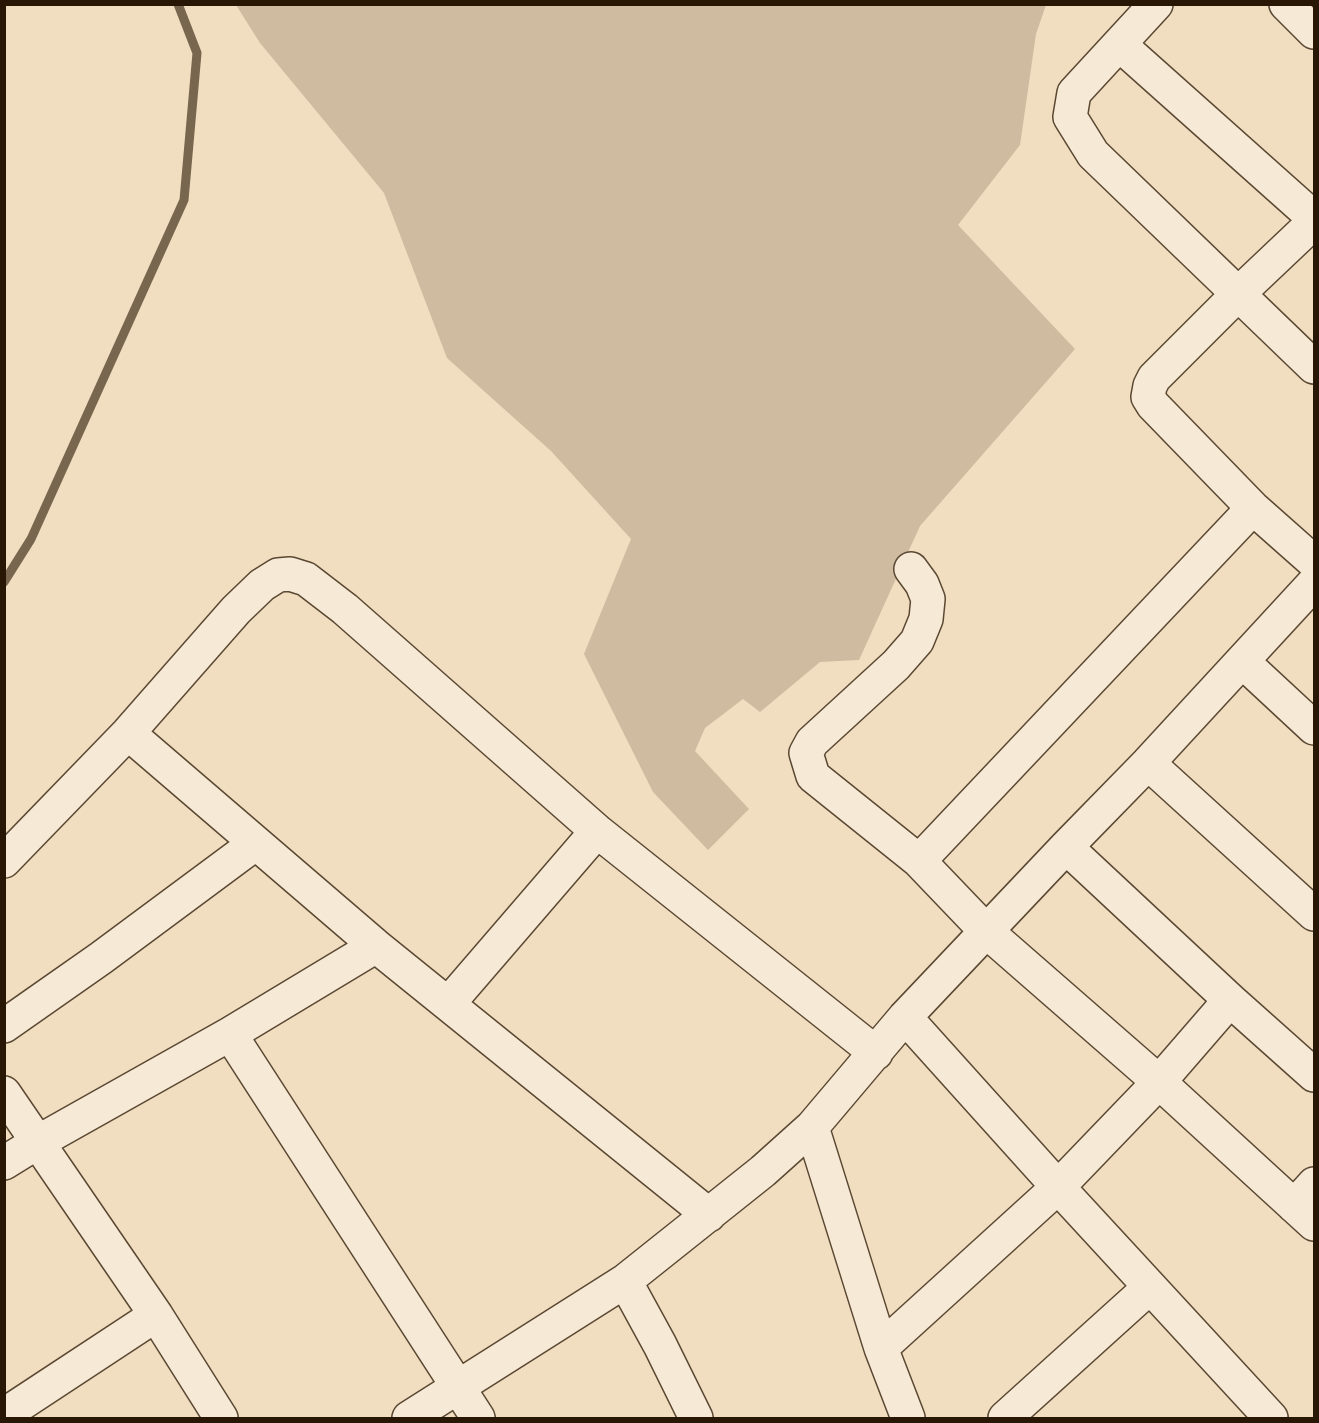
<!DOCTYPE html>
<html>
<head>
<meta charset="utf-8">
<style>
  body { margin:0 }
  #map { position:relative; width:1319px; height:1423px; overflow:hidden; background:#f1ddbf; font-family:Cardo,serif }
  canvas { display:block }
  .frame { position:absolute; inset:0; border:6px solid #281704; pointer-events:none }
</style>
</head>
<body>
<div id="map">
<canvas width="1319" height="1423"></canvas>
<div class="frame"></div>
</div>
<script>
const context = document.querySelector('canvas').getContext('2d');
context.lineJoin = 'round';
function paint(path, color) {
  context.fillStyle = color;
  context.fill(path, 'evenodd');
}
function shape(rows) {
  const path = new Path2D();
  for (const r of rows) {
    path.moveTo(r[0], r[1]);
    for (let i = 2; i < r.length; i += 2) path.lineTo(r[i], r[i + 1]);
  }
  return path;
}
function trace(path, color, width, dash) {
  context.strokeStyle = color;
  context.lineWidth = width;
  context.lineCap = dash ? 'butt' : 'round';
  context.setLineDash(dash || []);
  context.stroke(path);
}
paint(shape([
  [236,5,1046,5,1036,34,1020,145,958,225,1075,349,920,526,859,660,820,662,760,712,743,699,705,728,695,751,749,809,708,850,653,792,584,654,631,539,551,451,447,358,384,193,260,43]
]), '#cfbb9f');
trace(shape([
  [4,582,31,539,184,200,197,53,178,4]
]), '#78664e', 9);
const minor = shape([
  [1156,4,1074,93,1070,117,1093,154,1314,367],
  [1286,4,1314,32],
  [1119,44,1314,218],
  [1314,222,1238,294,1154,378,1150,386,1148,397,1153,405,1253,508,1314,562],
  [911,569,922,584,928,599,926,619,917,641,896,665,812,742,806,753,813,776,919,861,986,931,1159,1082,1314,1224],
  [1243,662,1314,728],
  [128,733,376,946,709,1215],
  [1148,763,1314,914],
  [1066,847,1230,1000,1314,1075],
  [4,861,128,733,236,610,262,585,278,575,290,574,306,579,345,609,597,831,876,1053],
  [919,861,1253,508],
  [448,1004,597,831],
  [905,1017,1058,1187,1271,1418],
  [4,1026,101,958,256,843],
  [230,1034,478,1418],
  [4,1093,156,1315,221,1418],
  [812,1127,881,1348,908,1418],
  [4,1163,38,1142,230,1034,376,946],
  [1294,1206,1314,1184],
  [625,1281,660,1345,696,1418],
  [881,1348,1058,1187,1159,1082,1230,1000],
  [4,1415,156,1315],
  [409,1418,625,1281,763,1171,812,1127,905,1017,1066,847,1148,763,1314,583],
  [1005,1418,1150,1287]
]);
trace(minor, '#5a4833', 36);
trace(minor, '#f6e9d5', 33);
</script>
</body>
</html>
